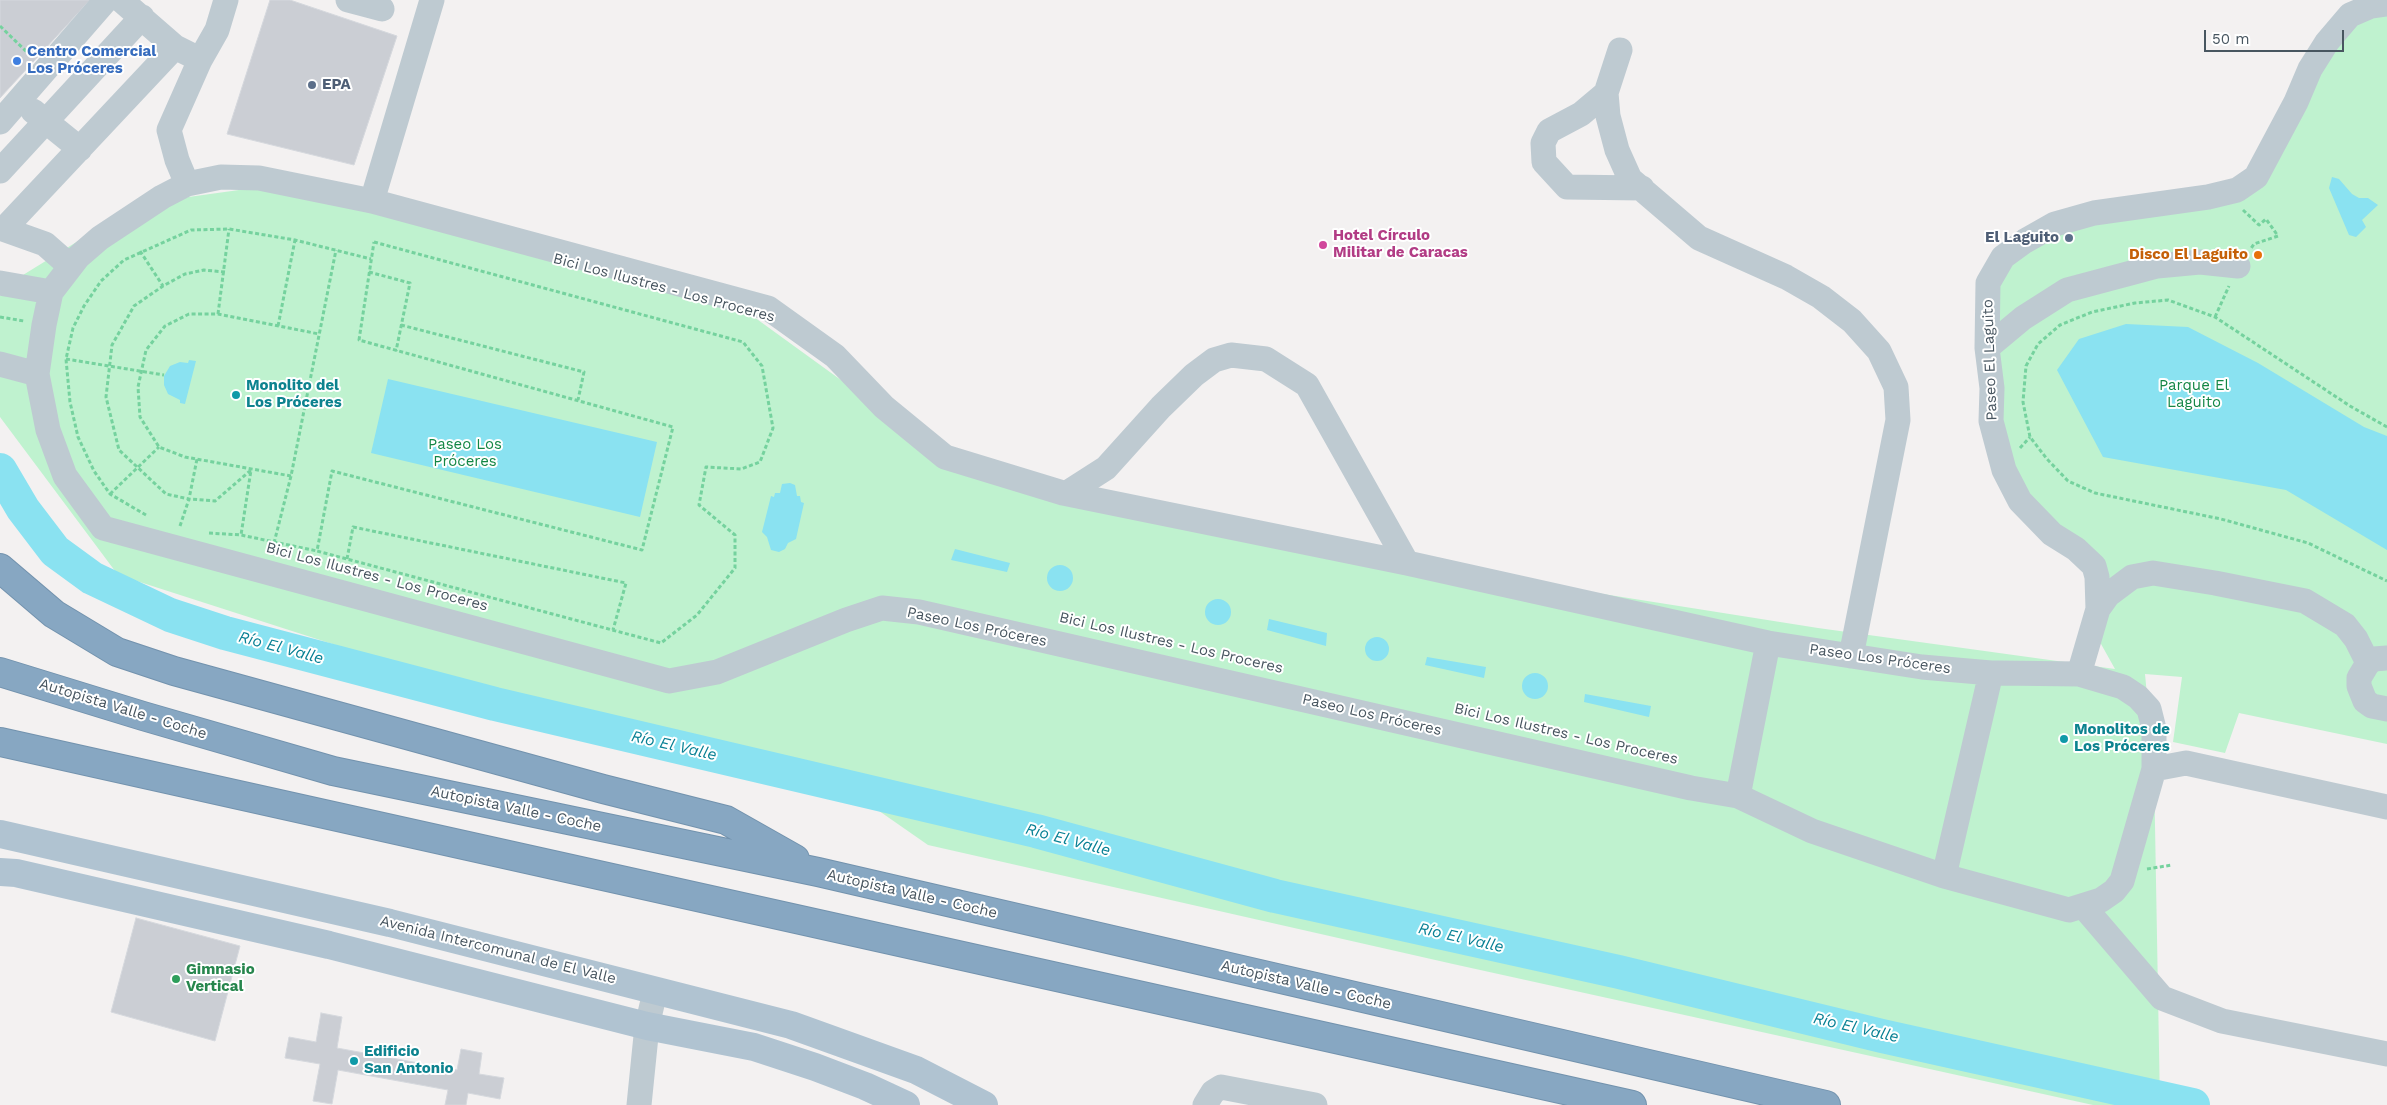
<!DOCTYPE html>
<html>
<head>
<meta charset="utf-8">
<style>
  body { margin:0 }
  #map { position:relative; width:2387px; height:1105px; overflow:hidden; background:#f3f1f1; font-family:"Work Sans",sans-serif }
  canvas { display:block }
  .scale { position:absolute; left:2204px; top:30px; width:140px; height:22px; box-sizing:border-box; border:2px solid #485660; border-top:0; padding-left:6px; font-size:15px; line-height:18px; white-space:nowrap; color:#485660; -webkit-text-stroke:4px #fff; paint-order:stroke }
</style>
</head>
<body>
<div id="map">
<canvas width="2387" height="1105"></canvas>
<div class="scale">50 m</div>
</div>
<script>
const context = document.querySelector('canvas').getContext('2d');
context.lineJoin = 'round';
function paint(path, color) {
  context.fillStyle = color;
  context.fill(path, 'evenodd');
}
function shape(rows) {
  const path = new Path2D();
  for (const r of rows) {
    if (r.length === 3) {
      path.moveTo(r[0] + r[2], r[1]);
      path.arc(r[0], r[1], r[2], 0, 2 * Math.PI);
      continue;
    }
    path.moveTo(r[0], r[1]);
    for (let i = 2; i < r.length; i += 2) path.lineTo(r[i], r[i + 1]);
  }
  return path;
}
function trace(path, color, width, dash) {
  context.strokeStyle = color;
  context.lineWidth = width;
  context.lineCap = dash ? 'butt' : 'round';
  context.setLineDash(dash || []);
  context.stroke(path);
}
function label(font, color, halo, rows, align = 'center') {
  context.font = font + ' "Work Sans",sans-serif';
  context.lineWidth = 4;
  context.setLineDash([]);
  context.textBaseline = 'middle';
  context.strokeStyle = halo;
  context.fillStyle = color;
  for (const [text, x, y, turn = 0] of rows) {
    context.save();
    context.translate(x, y);
    context.rotate((+turn || 0) * Math.PI / 180);
    context.textAlign = isNaN(turn) ? turn : align;
    if (halo) context.strokeText(text, 0, 0);
    context.fillText(text, 0, 0);
    context.restore();
  }
}
paint(shape([
  [2387,11,2387,744,2239,713,2225,753,2173,742,2182,677,2145,674,2154,769,2160,1105,2093,1105,1453,964,928,845,813,765,407,668,118,575,0,417,0,296,23,275,138,204,304,181,725,296,932,446,1067,493,1407,563,1818,628,2115,669,2096,635,2097,577,2020,501,1987,348,2003,257,2055,224,2256,177,2350,15]
]), '#bff2cf');
paint(shape([
  [2332,177,2339,179,2352,194,2359,198,2368,198,2378,205,2362,220,2366,227,2356,237,2349,235,2329,188],
  [2126,324,2188,327,2258,363,2364,427,2387,436,2387,550,2286,490,2103,457,2057,370,2079,339],
  [189,360,196,361,185,404,180,403,180,400,168,394,164,385,164,376,170,366,180,362,188,363],
  [388,379,657,442,640,517,371,453],
  [790,483,795,485,797,496,800,496,801,502,804,503,796,539,788,543,785,549,779,552,771,550,767,537,762,532,771,496,774,497,775,493,780,493,782,484],
  [955,549,1010,563,1007,572,951,560],
  [1060,578,13],
  [1218,612,13],
  [1269,619,1327,633,1326,646,1267,630],
  [1377,649,12],
  [1427,657,1486,667,1484,678,1425,665],
  [1535,686,13],
  [1585,694,1651,706,1649,717,1584,702]
]), '#8ae2f1');
trace(shape([
  [0,470,23,509,55,551,92,578,170,615,225,633,495,704,1036,831,1275,896,1619,972,1882,1036,2193,1105]
]), '#8ae2f1', 34);
const building = shape([
  [0,0,90,0,0,98,0,0],
  [270,0,290,0,397,36,354,165,227,134,270,0],
  [136,918,240,946,215,1041,111,1012,136,918],
  [321,1013,342,1017,337,1048,457,1070,461,1049,482,1053,479,1074,504,1078,500,1099,468,1093,466,1105,445,1105,448,1090,338,1070,332,1104,313,1101,320,1064,285,1058,289,1037,316,1042,321,1013]
]);
paint(building, '#cbced4');
trace(building, '#d5d8dd', 1);
const highway = shape([
  [0,568,54,614,117,652,174,671,603,789,726,820,795,859],
  [0,672,143,716,333,771,818,872,1826,1105],
  [0,742,1632,1105]
]);
trace(highway, '#7292ad', 30);
trace(shape([
  [0,26,30,55],
  [2243,210,2259,225,2266,219,2278,236,2254,244,2250,250],
  [374,242,743,342,762,366,773,428,760,462,741,469,706,467,699,505,735,535,735,568,697,615,661,643,317,551,332,471,642,550,673,427,359,340,374,242],
  [140,251,163,286],
  [225,272,204,270,185,274,163,286,134,306,112,345,106,397,119,450,166,494,189,499,215,501,251,470,241,535],
  [369,272,410,283,396,351],
  [218,314,229,229],
  [0,317,24,321],
  [2215,317,2229,286],
  [401,325,584,372,578,400],
  [278,326,295,240],
  [66,359,164,375],
  [2387,427,2350,406,2215,317,2168,300,2135,303,2092,312,2060,325,2038,344,2026,366,2023,402,2030,437,2047,459,2068,481,2095,493,2221,519,2308,543,2387,581],
  [2020,448,2030,437],
  [291,476,185,457,159,447,140,417,138,387,146,350,165,326,189,314,218,314,319,334],
  [110,494,159,447],
  [146,515,110,494,94,471,78,437,70,402,66,359,73,328,84,306,101,281,124,260,191,230,229,229,295,240,371,259],
  [180,526,189,499,197,459],
  [209,533,241,535,317,551],
  [274,543,291,476,336,250],
  [347,559,353,527,626,583,613,630],
  [2147,869,2172,865]
]), '#75d29e', 3, [4, 2.5]);
trace(shape([
  [121,0,175,47,189,54],
  [348,0,382,9],
  [1620,50,1606,93,1608,116,1617,150,1630,179,1699,238,1786,277,1821,297,1852,321,1879,351,1896,387,1898,420,1851,656],
  [1606,93,1581,114,1549,131,1543,143,1544,162,1567,187,1642,188],
  [33,111,80,149],
  [0,122,106,0],
  [0,171,142,17],
  [187,184,177,160,169,130,200,60,217,30,226,0],
  [372,201,432,0],
  [0,228,45,244,70,266],
  [4,229,175,47],
  [0,283,51,292],
  [1987,348,2023,318,2067,290,2157,266,2200,262,2238,266],
  [0,364,37,374],
  [1067,493,1106,468,1161,407,1194,375,1214,360,1231,355,1266,359,1307,385,1407,563],
  [2098,609,2108,595,2132,577,2153,573,2215,583,2305,601,2345,625,2356,639,2368,663],
  [2387,658,2374,659,2368,663,2359,678,2359,686,2365,701,2372,706,2387,709],
  [2079,674,2098,609,2097,577,2094,566,2076,549,2052,534,2020,501,2004,470,1991,421,1992,388,1987,348,1988,283,2003,257,2025,241,2055,224,2094,213,2208,197,2237,190,2256,177,2296,102,2310,69,2327,42,2350,15,2371,6,2387,4],
  [2154,769,2186,763,2387,807],
  [1738,796,1768,643],
  [1944,876,2069,910,2101,900,2114,891,2122,881,2154,769,2154,729,2149,709,2138,697,2123,687,2079,674,1999,673,1991,673,1922,667,1768,643,1407,563,1063,493,945,457,884,407,835,356,768,308,372,201,259,178,221,177,187,184,162,197,100,238,78,257,51,292,44,325,37,374,48,430,65,476,103,528,669,681,717,672,846,620,882,608,919,612,1691,788,1738,796,1812,831,1944,876,1991,673],
  [2084,907,2162,998,2222,1021,2387,1054],
  [639,1105,647,1026,655,992],
  [1205,1105,1213,1092,1221,1087,1315,1105]
]), '#becad1', 25);
trace(shape([
  [0,834,390,923,791,1025,916,1070,984,1105],
  [0,872,16,873,329,945,647,1026,754,1047,815,1067,865,1086,906,1105]
]), '#b0c3d1', 28);
trace(highway, '#87a7c2', 28);
for (const [x, y, r, color] of [
  [17,61,5,"#3f7fe0"],
  [312,85,5,"#5c6f8a"],
  [2069,238,5,"#5c6f8a"],
  [1323,245,5,"#d1479c"],
  [2258,255,5,"#e8710a"],
  [236,395,5,"#0f9aa8"],
  [2064,739,5,"#0f9aa8"],
  [176,979,5,"#2e9e5b"],
  [354,1061,5,"#0f9aa8"]
]) {
  const dot = new Path2D();
  dot.arc(x, y, r, 0, 2 * Math.PI);
  context.fillStyle = color;
  context.fill(dot);
  trace(dot, '#fff', 2);
}
label('bold 15px', '#366cbe', '#fff', [
  ["Centro Comercial",27,52],
  ["Los Próceres",27,69]
], 'left');
label('bold 15px', '#4e5e75', '#fff', [
  ["EPA",322,85],
  ["El Laguito",2059,238,"right"]
], 'left');
label('bold 15px', '#b23c85', '#fff', [
  ["Hotel Círculo",1333,236],
  ["Militar de Caracas",1333,253]
], 'left');
label('bold 15px', '#c56008', '#fff', [
  ["Disco El Laguito",2248,255]
], 'right');
label('15px', '#485660', '#fff', [
  ["Bici Los Ilustres - Los Proceres",664,288,15],
  ["Paseo El Laguito",1990,360,-92],
  ["Bici Los Ilustres - Los Proceres",377,577,15],
  ["Paseo Los Próceres",977,627,12],
  ["Bici Los Ilustres - Los Proceres",1171,643,13],
  ["Paseo Los Próceres",1880,659,8],
  ["Autopista Valle - Coche",123,709,17],
  ["Paseo Los Próceres",1372,715,13],
  ["Bici Los Ilustres - Los Proceres",1566,734,13],
  ["Autopista Valle - Coche",516,809,12],
  ["Autopista Valle - Coche",912,894,13],
  ["Avenida Intercomunal de El Valle",498,950,14],
  ["Autopista Valle - Coche",1306,985,13]
]);
label('bold 15px', '#0d838f', '#fff', [
  ["Monolito del",246,386],
  ["Los Próceres",246,403],
  ["Monolitos de",2074,730],
  ["Los Próceres",2074,747],
  ["Edificio",364,1052],
  ["San Antonio",364,1069]
], 'left');
label('15px', '#138645', '#fff', [
  ["Parque El",2194,386],
  ["Laguito",2194,403],
  ["Paseo Los",465,445],
  ["Próceres",465,462]
]);
label('bold 15px', '#27864d', '#fff', [
  ["Gimnasio",186,970],
  ["Vertical",186,987]
], 'left');
label('italic 16px', '#088094', '#fff', [
  ["Río El Valle",281,648,15],
  ["Río El Valle",674,746,13],
  ["Río El Valle",1068,840,15],
  ["Río El Valle",1461,938,13],
  ["Río El Valle",1856,1028,13]
]);
</script>
</body>
</html>
